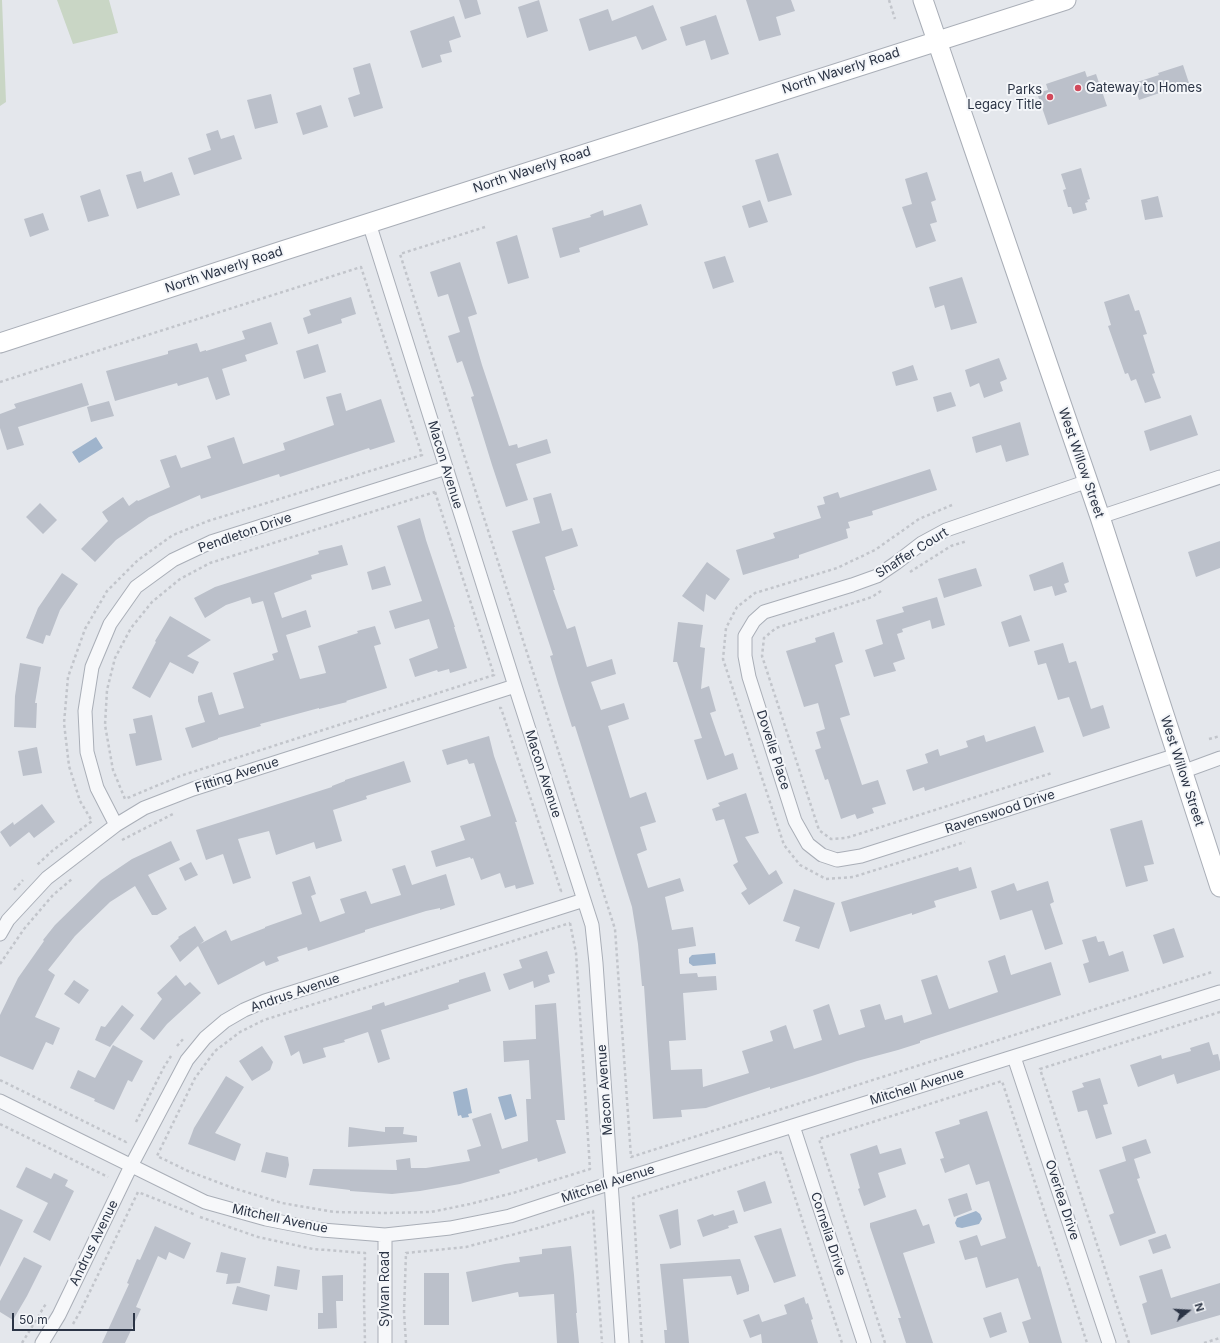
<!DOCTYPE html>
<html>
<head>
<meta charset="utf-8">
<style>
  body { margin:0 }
  #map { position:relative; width:1220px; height:1343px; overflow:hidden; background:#e4e7ec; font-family:Inter,sans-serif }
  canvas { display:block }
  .north { position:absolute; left:1168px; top:1291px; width:40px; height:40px; -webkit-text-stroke:3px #f4f6f9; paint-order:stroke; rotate:72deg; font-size:11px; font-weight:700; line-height:16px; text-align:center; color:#2b3445 }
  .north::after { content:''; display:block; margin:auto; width:14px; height:18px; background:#2b3445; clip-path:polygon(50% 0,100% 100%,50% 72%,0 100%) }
  .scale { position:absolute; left:12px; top:1313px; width:123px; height:18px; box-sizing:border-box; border:2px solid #2b3445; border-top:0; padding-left:5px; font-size:12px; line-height:14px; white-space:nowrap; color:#2b3445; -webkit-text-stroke:3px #f4f6f9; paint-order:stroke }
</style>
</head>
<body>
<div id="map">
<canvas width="1220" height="1343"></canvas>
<div class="north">N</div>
<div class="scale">50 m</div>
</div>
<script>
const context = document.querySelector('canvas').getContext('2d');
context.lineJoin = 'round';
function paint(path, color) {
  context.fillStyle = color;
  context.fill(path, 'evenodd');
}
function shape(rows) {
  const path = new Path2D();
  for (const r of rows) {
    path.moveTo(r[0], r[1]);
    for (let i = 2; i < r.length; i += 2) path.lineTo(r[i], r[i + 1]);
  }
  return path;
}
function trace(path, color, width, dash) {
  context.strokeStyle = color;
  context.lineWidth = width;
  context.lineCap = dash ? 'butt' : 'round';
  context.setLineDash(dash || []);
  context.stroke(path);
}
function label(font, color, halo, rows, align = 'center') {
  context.font = font + ' Inter,sans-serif';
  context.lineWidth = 4;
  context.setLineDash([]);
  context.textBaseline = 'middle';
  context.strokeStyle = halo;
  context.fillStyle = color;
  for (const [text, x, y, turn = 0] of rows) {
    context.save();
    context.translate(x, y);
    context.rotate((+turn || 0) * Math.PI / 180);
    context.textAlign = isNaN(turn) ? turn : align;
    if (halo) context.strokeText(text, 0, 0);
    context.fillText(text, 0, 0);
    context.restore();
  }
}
paint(shape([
  [0,0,2,0,6,102,0,106],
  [57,0,109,0,118,33,73,44]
]), '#c9d6c5');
paint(shape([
  [96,437,103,448,79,463,72,452],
  [715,953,716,964,693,966,689,963,689,958,692,955],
  [467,1088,472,1113,468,1114,469,1117,462,1118,461,1115,458,1116,453,1092],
  [511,1094,517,1116,505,1120,498,1097],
  [976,1211,980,1214,982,1219,979,1224,962,1228,957,1227,955,1223,957,1218]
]), '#9fb4cc');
paint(shape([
  [459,0,477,0,481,14,465,19],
  [539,0,548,31,527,38,518,7],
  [746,0,791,0,795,11,776,17,781,35,759,41],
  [653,5,667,40,642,50,636,36,589,51,579,19,608,9,612,21],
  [716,15,729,54,711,60,705,40,686,46,680,27],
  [454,16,461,37,449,41,452,52,440,55,442,62,422,68,410,31],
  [370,63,383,108,354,117,348,98,360,94,353,68],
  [1183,65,1189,83,1139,100,1134,83,1159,75,1158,73],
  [1085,71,1087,77,1096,74,1107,106,1048,125,1037,93,1048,90,1046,84],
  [271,94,278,123,255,129,247,100],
  [321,105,328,127,303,135,296,113],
  [218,130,221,139,234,135,242,159,194,175,188,158,211,150,206,134],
  [778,153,792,195,768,202,755,160],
  [1081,168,1090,199,1087,200,1088,202,1085,203,1087,210,1073,214,1071,207,1068,207,1063,190,1066,189,1061,174],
  [141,171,144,182,172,172,180,195,137,209,126,175],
  [927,172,936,200,931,202,937,222,930,224,936,241,916,248,902,207,912,204,905,179],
  [100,189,109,216,88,222,80,196],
  [1158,196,1163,217,1145,220,1141,200],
  [760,200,768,222,749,228,742,206],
  [641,204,648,225,579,248,580,252,560,258,552,228,591,217,590,215,603,210,604,216],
  [43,213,49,230,30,237,24,219],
  [517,235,529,278,508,284,496,242],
  [725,256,734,282,713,289,704,262],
  [460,262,477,314,468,317,482,365,509,446,517,444,518,448,547,439,551,453,516,464,528,500,506,507,492,465,471,397,474,396,462,361,457,363,448,336,460,332,448,294,438,297,430,272],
  [962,277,977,323,951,330,944,305,935,308,929,287],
  [1129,294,1135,311,1139,310,1147,334,1143,335,1155,373,1152,374,1161,398,1145,403,1136,379,1131,381,1128,373,1125,374,1108,326,1111,325,1104,302],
  [351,297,356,314,341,319,342,323,308,334,303,318,311,315,309,310],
  [271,322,278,344,245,355,247,361,222,369,230,395,216,400,208,377,178,386,177,383,115,401,106,371,168,354,168,351,197,343,200,352,206,350,206,351,245,339,242,331],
  [318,344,326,372,304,379,296,351],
  [999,358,1007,379,1000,382,1003,391,984,398,979,383,970,387,965,370],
  [913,365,918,380,896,386,892,372],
  [82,383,89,405,18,427,24,445,7,450,0,428,0,414,16,408,14,404],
  [951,392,956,406,937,412,933,397],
  [341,393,346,411,381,399,395,442,370,450,369,448,280,477,279,474,201,499,200,495,149,517,116,540,95,562,81,549,108,521,102,512,123,497,129,506,137,500,138,501,170,487,160,460,176,455,181,468,211,458,207,446,234,437,243,464,285,450,283,443,334,425,326,397],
  [109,401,114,416,91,422,87,407],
  [1191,415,1198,435,1150,451,1144,431],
  [1020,422,1029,455,1006,462,1001,445,976,453,972,437],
  [930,469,937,490,872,511,873,515,848,522,850,528,846,529,848,538,799,555,799,558,743,575,736,550,775,538,773,533,821,518,817,506,825,504,823,497,838,492,840,498],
  [551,493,562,531,572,528,578,546,545,557,555,590,553,590,567,629,575,626,587,667,612,659,616,674,591,682,601,710,624,703,629,719,608,726,630,798,646,792,656,822,640,827,647,850,637,854,648,888,680,878,684,891,665,897,672,930,693,927,696,946,678,949,680,974,697,973,698,977,716,976,717,990,683,993,686,1040,669,1041,671,1070,702,1069,703,1087,749,1073,742,1051,773,1041,770,1031,786,1025,794,1049,822,1040,813,1010,829,1004,839,1035,865,1027,860,1010,880,1004,885,1020,902,1015,904,1023,932,1014,921,980,937,975,949,1009,998,992,988,961,1005,955,1011,975,1051,962,1061,995,920,1041,920,1043,898,1050,857,1061,812,1076,770,1089,770,1087,706,1108,681,1110,682,1117,653,1119,644,986,642,986,638,944,632,907,575,726,572,727,558,683,550,656,553,655,512,531,540,523,533,498],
  [40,503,57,520,43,534,26,517],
  [420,518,426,540,455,627,454,627,467,668,450,673,449,669,438,672,437,670,415,677,409,659,438,648,429,619,395,629,389,611,422,601,397,526],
  [1220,541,1220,568,1196,577,1188,552],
  [342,545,348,565,311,575,312,579,274,593,282,618,306,610,311,627,286,635,300,679,326,673,318,646,358,633,357,631,375,626,381,644,374,646,387,688,346,701,347,702,319,709,319,708,260,724,261,726,218,738,218,739,192,748,185,728,205,722,198,701,198,696,212,692,219,715,244,708,233,673,274,660,272,654,278,652,263,601,252,604,250,597,226,605,205,618,194,598,215,587,319,554,318,551],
  [707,562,730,579,715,600,706,594,704,612,682,596],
  [1063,562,1069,582,1064,584,1067,592,1055,596,1052,586,1034,591,1029,575],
  [385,566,391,585,372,590,367,572],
  [976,568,982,586,944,598,938,579],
  [62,573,78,584,60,610,50,636,46,635,43,644,26,638,38,608],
  [937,597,945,625,932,629,930,620,902,629,903,632,897,634,905,659,893,663,896,671,874,677,865,650,883,644,876,620,904,612,902,607],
  [1021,615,1030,641,1009,647,1001,622],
  [170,616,211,640,187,656,199,662,193,674,170,662,150,698,132,688,156,642,155,641],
  [678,622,703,625,700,647,705,648,701,689,709,686,716,711,710,713,725,756,733,753,738,769,707,780,694,740,702,738,677,662,673,662],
  [834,632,843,662,835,665,850,715,840,718,862,785,878,780,886,804,872,808,874,813,857,819,855,814,841,819,828,779,825,780,815,750,821,748,816,732,825,729,818,703,804,707,786,651,816,642,815,638],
  [1063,643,1069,663,1076,661,1091,709,1103,705,1110,728,1083,737,1069,697,1058,700,1046,663,1038,665,1034,651],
  [20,663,41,667,35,703,37,703,36,728,14,727,15,696],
  [152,715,162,760,136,766,129,734,136,733,133,719],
  [1035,726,1044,752,925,791,924,787,913,791,906,770,928,763,925,754,938,749,940,756,968,747,966,741,984,735,986,742],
  [489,736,494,756,517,822,515,822,534,884,516,889,515,885,505,888,500,873,481,880,473,858,471,859,470,857,436,867,431,851,465,840,460,826,491,816,474,763,469,764,467,759,447,765,442,750],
  [37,747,42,773,23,776,18,751],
  [404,761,411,782,366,796,367,799,333,810,342,841,316,849,314,842,276,855,269,831,238,839,251,878,233,884,223,854,206,860,196,830,332,787,332,786,345,781,345,780],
  [746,793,759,833,745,837,769,875,776,870,783,883,749,905,741,893,747,889,733,865,738,862,724,819,716,821,712,809,720,806,718,803],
  [42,804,55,822,34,838,29,832,10,847,0,832,13,822,14,825],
  [1142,820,1154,864,1144,866,1148,881,1126,887,1110,829],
  [171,841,180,860,148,875,167,909,157,915,152,915,135,886,110,902,75,936,48,970,55,975,35,1017,60,1028,53,1045,46,1042,33,1070,0,1056,0,1015,18,978,44,941,43,940,55,925,101,880,132,859],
  [191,862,198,875,185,881,179,868],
  [405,865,412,885,446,874,455,905,440,910,440,908,426,911,365,930,365,932,308,951,307,947,277,957,279,961,266,966,264,961,218,985,198,946,180,962,170,946,179,938,178,937,195,926,204,941,200,944,226,930,231,941,265,928,265,927,302,914,292,882,310,876,316,894,311,896,320,922,345,913,340,899,366,891,371,904,401,895,392,869],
  [958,867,959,871,971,867,977,888,934,901,936,907,912,915,912,913,850,932,841,902],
  [1048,881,1054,902,1050,904,1063,944,1045,950,1032,910,1000,920,991,891,1014,883,1017,891],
  [794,889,835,903,819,949,795,941,800,927,783,921],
  [1174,928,1184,957,1163,964,1153,935],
  [1096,936,1098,942,1104,941,1109,956,1123,951,1129,971,1089,983,1083,964,1089,962,1082,940],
  [547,951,555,973,548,975,550,982,534,988,533,981,509,990,503,974,522,968,519,960],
  [485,972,491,991,448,1005,449,1009,381,1030,390,1059,378,1063,368,1032,344,1040,345,1042,323,1048,326,1057,303,1064,299,1051,291,1056,284,1036,372,1009,372,1006,384,1002,385,1006,459,982,459,980],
  [176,975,185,986,190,982,201,993,167,1024,154,1040,140,1029,162,999,157,993],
  [74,980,89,990,79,1004,64,994],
  [556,1003,565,1120,556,1120,566,1153,538,1162,537,1158,499,1170,500,1173,460,1184,420,1191,392,1194,350,1191,350,1190,309,1185,313,1169,397,1170,396,1160,410,1158,411,1168,426,1168,470,1161,467,1150,481,1146,472,1119,491,1113,502,1149,528,1141,526,1099,531,1099,529,1060,504,1062,503,1041,536,1039,535,1005],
  [122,1005,134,1015,110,1047,95,1040,101,1026,105,1027],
  [1209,1042,1213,1055,1218,1054,1220,1062,1220,1070,1177,1084,1174,1074,1138,1087,1130,1065,1161,1055,1162,1059,1191,1051,1190,1048],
  [113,1045,143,1061,132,1082,128,1080,114,1110,94,1101,95,1099,70,1088,78,1070,95,1078],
  [262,1046,273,1062,270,1070,252,1081,239,1061],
  [226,1076,244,1087,215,1133,241,1144,235,1161,188,1144,194,1128],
  [1100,1078,1108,1104,1103,1105,1112,1134,1096,1139,1087,1110,1078,1112,1072,1091,1084,1087,1082,1083],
  [987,1111,1038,1267,1040,1266,1062,1343,1029,1343,1022,1322,1031,1319,1018,1278,986,1288,977,1257,965,1260,959,1241,977,1235,981,1246,1006,1238,989,1181,976,1185,969,1164,945,1173,940,1159,944,1158,935,1132,960,1124,959,1120],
  [349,1127,385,1132,385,1127,404,1127,403,1134,417,1136,417,1142,348,1147],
  [1146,1139,1151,1153,1134,1159,1140,1178,1137,1179,1156,1233,1120,1246,1109,1215,1114,1213,1099,1170,1126,1161,1122,1147],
  [877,1145,880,1154,901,1148,906,1164,878,1173,886,1197,864,1206,858,1189,860,1188,850,1154],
  [266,1152,288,1157,289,1165,286,1178,261,1172],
  [26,1167,51,1179,54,1173,68,1180,65,1186,74,1191,50,1241,33,1232,48,1203,16,1187],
  [765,1181,772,1203,744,1212,737,1191],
  [967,1193,972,1210,954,1217,948,1199],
  [0,1209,23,1220,0,1267],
  [678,1209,681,1245,670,1249,659,1215],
  [916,1209,923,1226,929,1224,935,1243,903,1253,933,1343,906,1343,898,1318,901,1318,870,1227,870,1223],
  [734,1210,738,1223,728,1226,729,1228,703,1237,697,1220,713,1214,714,1216],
  [155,1226,191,1243,184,1259,169,1252,166,1260,158,1256,136,1307,141,1309,125,1343,102,1343,129,1284,127,1283,137,1259,140,1260],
  [781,1228,796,1276,774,1283,754,1236],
  [1166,1234,1171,1248,1153,1254,1148,1240],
  [571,1246,574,1275,577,1313,576,1313,579,1343,557,1343,554,1294,519,1297,518,1292,472,1302,466,1272,505,1264,520,1262,519,1257,542,1254,542,1249],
  [221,1252,246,1258,240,1283,226,1284,228,1274,216,1272],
  [24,1257,42,1266,27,1296,13,1320,0,1312,0,1301],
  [740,1259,749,1286,749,1291,737,1295,731,1276,683,1279,689,1343,665,1343,664,1330,667,1330,660,1264],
  [277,1266,300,1270,297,1290,274,1286],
  [1162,1269,1171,1298,1220,1283,1220,1315,1151,1335,1142,1304,1147,1302,1139,1276],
  [424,1273,449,1273,449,1325,424,1325],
  [343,1275,343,1301,336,1301,337,1328,318,1329,318,1313,323,1313,322,1276],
  [237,1286,270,1295,267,1311,232,1304],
  [804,1297,806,1304,808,1303,813,1319,811,1320,818,1343,762,1343,761,1334,750,1338,743,1320,759,1314,762,1322,787,1314,784,1305],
  [1001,1312,1007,1332,990,1338,983,1318]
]), '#bbc0ca');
const street = shape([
  [369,223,515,686,592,925,596,963,622,1343],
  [1088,481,946,530,922,543,896,563,877,576,852,585,764,612,754,621,745,636,745,656,749,677,795,821,808,844,822,855,837,860,861,856,1177,755],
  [1100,517,1220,477],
  [1182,772,1220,758],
  [116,825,97,788,87,752,85,711,92,667,110,624,136,587,173,560,211,542,446,468],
  [0,934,8,920,47,878,116,825,144,808,193,789,515,686],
  [1014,1057,1109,1343],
  [0,1101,205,1202,266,1219,322,1230,385,1235,450,1228,510,1216,611,1183,1220,992],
  [793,1126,864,1343],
  [385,1235,385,1343],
  [42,1343,59,1315,131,1166,187,1060,205,1038,225,1021,244,1010,265,1001,584,900]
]);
const secondary = shape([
  [923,0,1100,517,1220,887],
  [0,343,282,251,1066,0]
]);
trace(street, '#a9aeb7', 15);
trace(secondary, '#a9aeb7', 21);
trace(shape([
  [889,0,895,19],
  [485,227,400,254,615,929,631,1157,1212,972],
  [0,382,361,267,422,455,208,521,173,535,138,560,107,591,85,629,68,677,64,723,69,766,80,801,92,821,52,851,37,865],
  [435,492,494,675,180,776,125,799,113,770,105,725,107,690,115,658,131,628,152,602,180,579,210,563,435,492],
  [952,505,919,519,875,550,837,568,755,593,737,607,726,628,723,659,784,845,800,865,826,879,853,877,965,842],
  [910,572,951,546,967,541],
  [881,591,872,597,776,628,764,638,762,656,819,830,831,839,846,838,1052,773],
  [499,708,501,708,561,891,559,891],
  [1209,739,1220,736],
  [122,840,173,814],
  [14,890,23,880],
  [570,923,576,953,590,1169,513,1193,470,1204,431,1212,387,1213,334,1212,282,1203,233,1188,188,1171,157,1156,195,1078,215,1051,240,1032,264,1020,570,923],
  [0,964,24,929,53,895,72,879],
  [177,1046,184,1038],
  [0,1080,126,1142,127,1140],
  [136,1122,164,1067,171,1056],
  [0,1124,108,1177],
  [200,1217,258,1237,313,1249,365,1253,364,1299,365,1343],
  [73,1324,80,1312,138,1192,196,1215],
  [22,1343,47,1302],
  [406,1343,404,1312,406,1253,466,1247,538,1228,593,1211,602,1343],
  [642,1343,633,1198,780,1151,842,1343],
  [885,1343,819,1139,1002,1081,1087,1343],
  [1129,1343,1040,1069,1220,1012],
  [1204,1343,1220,1338]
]), '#c2c5cb', 2.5, [3, 3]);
trace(street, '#f7f8fa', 13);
trace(secondary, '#fff', 19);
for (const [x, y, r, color] of [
  [1078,88,4,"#d1495b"],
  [1050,97,4,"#d1495b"]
]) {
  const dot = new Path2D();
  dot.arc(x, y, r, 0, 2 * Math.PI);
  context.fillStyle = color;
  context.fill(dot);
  trace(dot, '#f4f6f9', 1.5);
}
label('13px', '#2b3445', '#f4f6f9', [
  ["North Waverly Road",841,71,-18],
  ["North Waverly Road",532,170,-18],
  ["North Waverly Road",224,270,-18],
  ["West Willow Street",1081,463,71],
  ["Macon Avenue",445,465,73],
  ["Pendleton Drive",245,533,-19],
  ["Shaffer Court",912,553,-32],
  ["Dovelle Place",773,750,72],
  ["West Willow Street",1182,771,72],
  ["Macon Avenue",543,774,72],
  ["Fitting Avenue",237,775,-18],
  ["Ravenswood Drive",1000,812,-18],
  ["Andrus Avenue",295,993,-19],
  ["Mitchell Avenue",917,1087,-17],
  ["Macon Avenue",605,1090,-94],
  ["Mitchell Avenue",608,1184,-18],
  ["Overlea Drive",1062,1200,72],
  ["Mitchell Avenue",280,1219,12],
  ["Cornelia Drive",828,1234,72],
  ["Andrus Avenue",94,1243,-64],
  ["Sylvan Road",385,1289,-90]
]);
label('13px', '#2b3445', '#f4f6f9', [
  ["Gateway to Homes",1086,88],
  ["Parks",1042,90,"right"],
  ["Legacy Title",1042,105,"right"]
], 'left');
</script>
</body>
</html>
